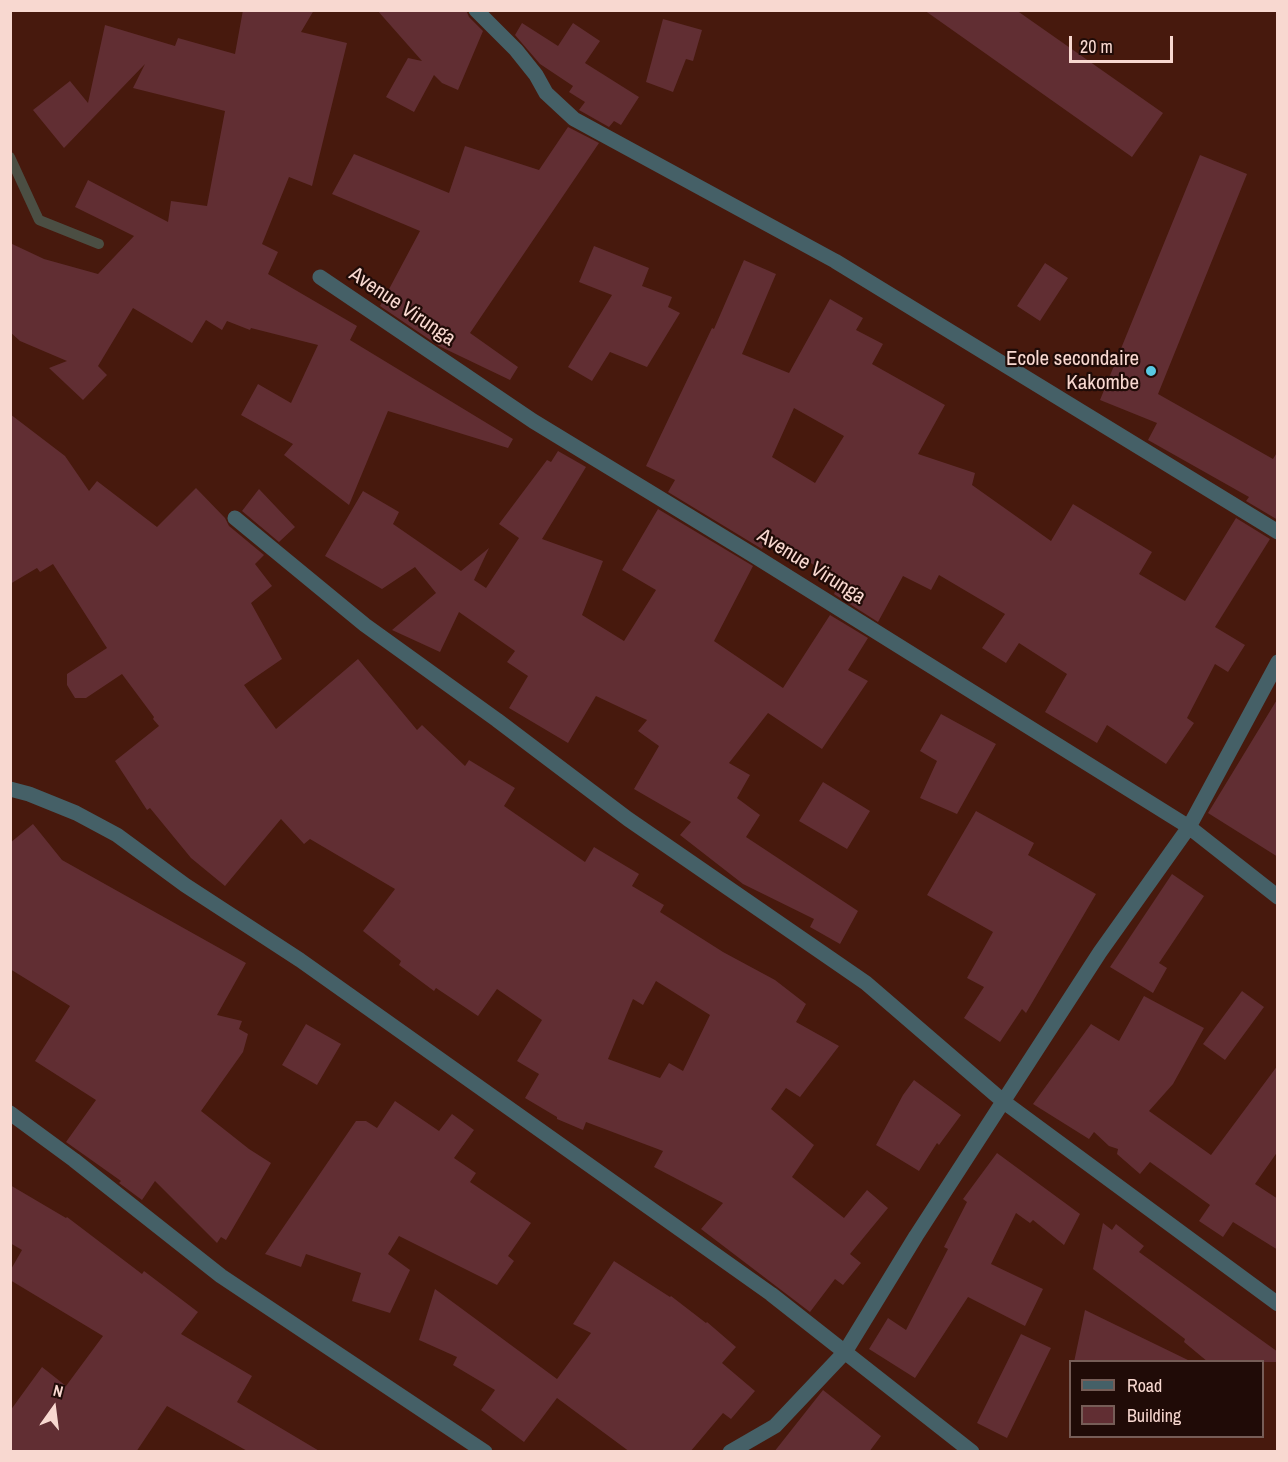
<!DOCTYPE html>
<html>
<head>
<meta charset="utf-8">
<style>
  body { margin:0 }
  #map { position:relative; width:1288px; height:1462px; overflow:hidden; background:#47190d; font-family:"Archivo Narrow",sans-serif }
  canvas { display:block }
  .frame { position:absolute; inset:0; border:12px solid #f8d8d0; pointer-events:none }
  .legend { position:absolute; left:1069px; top:1360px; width:195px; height:78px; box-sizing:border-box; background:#200b07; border:2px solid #765d57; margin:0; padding:8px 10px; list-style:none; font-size:18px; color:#f8d8d0 }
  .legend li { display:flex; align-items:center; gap:12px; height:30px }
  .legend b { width:30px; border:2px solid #765d57 }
  .north { position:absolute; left:24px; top:1378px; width:60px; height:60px; -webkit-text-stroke:4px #200b07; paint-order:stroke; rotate:14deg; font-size:16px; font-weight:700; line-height:24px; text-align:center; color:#f8d8d0 }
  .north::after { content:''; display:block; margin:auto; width:21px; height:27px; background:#f8d8d0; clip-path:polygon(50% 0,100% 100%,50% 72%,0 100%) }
  .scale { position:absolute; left:1069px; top:36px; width:104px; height:27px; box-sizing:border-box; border:3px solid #f8d8d0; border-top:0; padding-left:8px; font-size:18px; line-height:21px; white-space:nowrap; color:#f8d8d0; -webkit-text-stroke:4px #200b07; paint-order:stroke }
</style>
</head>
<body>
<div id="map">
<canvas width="1288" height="1462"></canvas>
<div class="frame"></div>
<ul class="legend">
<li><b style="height:8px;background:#456067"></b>Road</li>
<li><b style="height:16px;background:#612e33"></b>Building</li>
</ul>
<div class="north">N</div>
<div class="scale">20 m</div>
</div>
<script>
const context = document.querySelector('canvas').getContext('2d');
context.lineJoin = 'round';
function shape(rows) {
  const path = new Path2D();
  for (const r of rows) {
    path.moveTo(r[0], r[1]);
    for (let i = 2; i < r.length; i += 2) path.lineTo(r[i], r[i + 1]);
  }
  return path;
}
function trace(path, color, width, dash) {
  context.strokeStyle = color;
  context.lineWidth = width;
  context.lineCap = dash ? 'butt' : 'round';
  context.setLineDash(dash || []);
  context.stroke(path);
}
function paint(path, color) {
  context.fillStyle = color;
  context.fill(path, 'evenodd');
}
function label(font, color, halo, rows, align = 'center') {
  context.font = font + ' "Archivo Narrow",sans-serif';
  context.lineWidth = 4.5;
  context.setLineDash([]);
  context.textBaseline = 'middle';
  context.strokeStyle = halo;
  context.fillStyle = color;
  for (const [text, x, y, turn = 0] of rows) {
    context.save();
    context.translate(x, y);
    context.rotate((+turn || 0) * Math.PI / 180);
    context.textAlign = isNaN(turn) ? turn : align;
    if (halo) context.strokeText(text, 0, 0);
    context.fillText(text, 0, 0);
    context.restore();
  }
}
trace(shape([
  [10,157,39,220,99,244]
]), '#4b4e43', 10);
paint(shape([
  [243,10,314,10,301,32,347,43,312,186,289,177,262,244,278,252,268,274,357,326,350,340,513,439,508,448,388,411,349,505,284,455,293,444,241,415,258,384,291,403,318,345,251,328,250,330,227,321,222,330,206,320,192,343,133,308,98,366,107,375,83,400,49,368,67,361,20,341,10,332,10,243,44,259,98,274,134,236,75,207,88,180,168,222,171,201,207,206,225,111,133,88,145,64,64,148,33,110,70,81,88,103,105,25,175,46,178,38,235,54],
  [377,10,466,10,469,17,483,31,458,90,442,83,434,75,414,112,386,97,408,58,422,61],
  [924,10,1016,10,1163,113,1132,157],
  [663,19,702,30,693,61,686,59,673,92,646,82],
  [522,23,558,46,573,23,600,41,585,63,639,97,621,125,614,121,609,127,579,110,585,102,569,92,573,86,540,64,515,35],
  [568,127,599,143,470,333,518,367,510,380,439,346,380,306,420,231,332,194,354,154,449,193,465,146,539,170],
  [1200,155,1247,174,1158,394,1273,459,1278,451,1278,520,1246,501,1249,497,1148,440,1157,423,1100,400],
  [594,246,649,268,642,286,672,297,668,307,680,313,647,367,610,352,592,381,568,367,612,295,579,282],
  [744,260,776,274,742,354,789,373,830,299,863,318,856,330,883,344,872,364,945,405,918,454,975,473,972,485,1051,541,1073,504,1152,552,1139,574,1185,601,1236,518,1270,539,1215,627,1245,645,1228,672,1215,664,1187,718,1194,723,1166,764,1107,725,1097,743,1045,712,1067,674,1019,643,1006,663,982,648,1005,614,939,575,931,590,903,576,878,622,834,594,839,583,770,534,762,549,668,492,675,480,646,466,712,328,714,329],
  [794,408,844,436,815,483,772,457],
  [1045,263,1068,278,1040,321,1017,306],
  [10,414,65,456,89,491,97,481,157,527,196,488,225,518,229,526,264,555,255,564,272,586,251,603,282,659,244,685,276,729,358,659,417,730,422,725,465,766,469,760,515,788,504,806,585,862,594,847,639,874,632,886,664,905,660,912,723,952,775,980,806,1004,796,1022,839,1046,800,1097,786,1088,771,1109,814,1145,792,1177,844,1218,867,1190,888,1208,850,1254,861,1263,843,1285,835,1279,810,1312,701,1229,723,1203,654,1167,663,1151,586,1122,583,1130,557,1119,557,1117,525,1098,539,1074,517,1061,542,1020,497,989,478,1016,436,988,434,991,399,965,401,961,363,931,395,889,310,839,304,844,281,819,225,886,191,858,150,808,147,810,115,761,159,726,153,719,154,717,122,674,86,698,75,698,67,685,67,674,107,648,53,564,40,572,37,568,10,584],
  [656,981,710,1015,683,1071,669,1063,660,1078,608,1059,633,999,643,1005],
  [558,451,586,467,542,539,603,561,582,615,624,641,656,590,622,570,658,509,753,566,714,641,783,688,830,615,868,638,848,670,868,681,822,749,768,713,729,763,750,775,737,798,760,815,746,837,858,911,840,944,810,927,814,919,743,884,680,835,691,822,634,789,659,746,638,731,647,720,596,696,568,743,509,708,528,676,507,662,515,651,459,612,440,652,392,630,436,593,415,567,382,589,325,556,363,491,399,512,393,524,461,571,489,548,474,580,486,588,519,538,499,524,547,460,551,462],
  [259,489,295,527,279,542,242,511],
  [1278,698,1278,857,1208,813],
  [941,714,996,744,957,814,920,798,937,761,920,751],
  [823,782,870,811,847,849,799,821],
  [976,811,1034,843,1028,855,1096,894,1026,1013,1022,1009,1000,1042,964,1018,984,987,967,978,993,932,927,895],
  [33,824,62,860,246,963,217,1015,242,1021,239,1029,248,1034,243,1052,201,1111,249,1149,271,1163,226,1240,221,1237,217,1243,155,1181,142,1200,119,1183,121,1181,66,1142,96,1100,35,1061,70,1006,10,969,10,843],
  [1172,874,1204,896,1159,963,1167,968,1153,993,1110,967],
  [1242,991,1264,1007,1225,1060,1203,1044],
  [1144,996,1204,1028,1173,1084,1149,1111,1211,1155,1278,1065,1278,1151,1255,1184,1278,1199,1278,1250,1233,1222,1223,1237,1199,1221,1210,1205,1150,1162,1140,1174,1117,1154,1118,1149,1109,1146,1094,1132,1089,1139,1033,1104,1091,1024,1119,1041],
  [306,1024,341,1044,317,1085,282,1065],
  [914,1080,961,1115,939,1145,937,1143,919,1171,876,1145,903,1095],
  [395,1101,439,1131,452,1114,474,1130,454,1158,476,1173,470,1182,531,1223,508,1256,514,1261,497,1285,399,1236,388,1254,410,1270,390,1313,352,1301,361,1273,306,1254,301,1267,265,1254,356,1121,366,1121,377,1128],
  [997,1153,1080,1214,1064,1245,1033,1220,1030,1223,1016,1213,991,1264,1043,1289,1025,1326,968,1297,915,1378,869,1349,888,1318,906,1330,948,1249,944,1247,967,1202,963,1199],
  [10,1185,66,1218,67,1217,142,1274,144,1271,198,1312,181,1334,252,1376,237,1402,321,1452,249,1452,167,1406,136,1452,10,1452,10,1411,42,1367,66,1386,103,1336,10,1280,10,1271,22,1250,10,1243],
  [1103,1223,1112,1230,1116,1224,1144,1246,1139,1252,1278,1352,1278,1362,1208,1362,1184,1342,1185,1339,1093,1269],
  [614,1261,670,1297,671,1296,706,1323,707,1322,736,1347,722,1363,755,1391,731,1419,723,1413,690,1452,630,1452,557,1398,524,1442,481,1410,495,1390,453,1365,457,1357,419,1340,435,1289,557,1379,591,1333,573,1324],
  [1085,1310,1192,1362,1074,1362],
  [1021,1334,1051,1348,1007,1438,977,1423],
  [823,1390,881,1436,869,1452,774,1452]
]), '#612e33');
trace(shape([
  [476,10,516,50,536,75,546,93,574,119,835,261,1278,532],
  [320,277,533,421,753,555,1189,827,1278,897],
  [235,518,365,625,497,720,628,819,866,983,1004,1102,1278,1304],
  [10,789,29,794,76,813,117,835,185,885,300,960,771,1294,972,1452],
  [10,1113,74,1160,221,1276,485,1452],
  [730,1452,775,1426,845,1352,916,1236,1100,952,1189,827,1278,662]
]), '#456067', 15);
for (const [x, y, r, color] of [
  [1151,371,6,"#58c9e3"]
]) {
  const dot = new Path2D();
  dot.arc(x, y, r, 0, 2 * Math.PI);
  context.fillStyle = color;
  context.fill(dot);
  trace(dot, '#200b07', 2);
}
label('21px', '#f8d8d0', '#200b07', [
  ["Avenue Virunga",402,307,34],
  ["Avenue Virunga",811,567,32]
]);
label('21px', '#f8d8d0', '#200b07', [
  ["Ecole secondaire",1139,359],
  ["Kakombe",1139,383]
], 'right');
</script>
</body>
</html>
